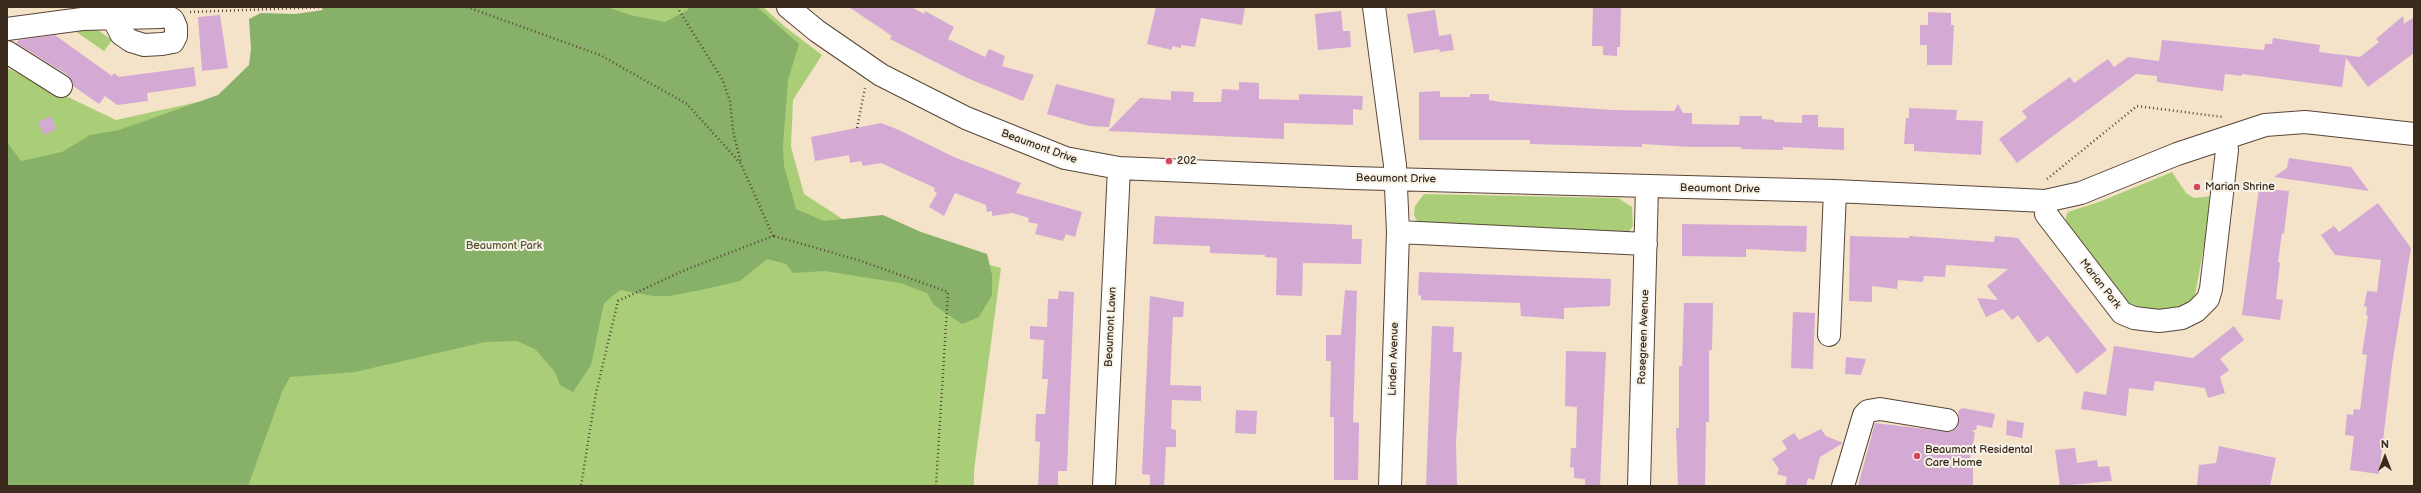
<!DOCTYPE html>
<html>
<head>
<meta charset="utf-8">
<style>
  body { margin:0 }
  #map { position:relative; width:2421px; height:493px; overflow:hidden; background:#f4e2c9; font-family:"Balsamiq Sans",sans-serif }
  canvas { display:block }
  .frame { position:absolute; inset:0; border:8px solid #3b2a1e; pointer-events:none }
  .north { position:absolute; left:2365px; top:437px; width:40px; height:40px; -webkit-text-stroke:3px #f7f3e8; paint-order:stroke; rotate:0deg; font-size:11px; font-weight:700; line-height:16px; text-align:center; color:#3b2a1e }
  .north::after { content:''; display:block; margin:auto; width:14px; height:18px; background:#3b2a1e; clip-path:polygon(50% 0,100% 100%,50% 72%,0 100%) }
</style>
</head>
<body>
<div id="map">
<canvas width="2421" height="493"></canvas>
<div class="frame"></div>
<div class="north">N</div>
</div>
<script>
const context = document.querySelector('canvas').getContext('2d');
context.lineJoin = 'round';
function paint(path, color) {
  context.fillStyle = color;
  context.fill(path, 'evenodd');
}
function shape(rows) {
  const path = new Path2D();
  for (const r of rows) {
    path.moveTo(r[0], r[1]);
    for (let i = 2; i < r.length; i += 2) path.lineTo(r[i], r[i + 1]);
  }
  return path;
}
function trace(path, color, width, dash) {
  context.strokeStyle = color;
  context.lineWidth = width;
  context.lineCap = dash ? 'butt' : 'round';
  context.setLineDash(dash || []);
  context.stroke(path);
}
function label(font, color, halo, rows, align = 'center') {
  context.font = font + ' "Balsamiq Sans",sans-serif';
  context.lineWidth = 4;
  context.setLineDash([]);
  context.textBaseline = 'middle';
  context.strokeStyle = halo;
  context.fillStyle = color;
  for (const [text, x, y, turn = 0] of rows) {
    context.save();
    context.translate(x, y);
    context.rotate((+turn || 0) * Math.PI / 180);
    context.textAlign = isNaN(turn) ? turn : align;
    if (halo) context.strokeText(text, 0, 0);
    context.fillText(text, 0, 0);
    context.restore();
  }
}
paint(shape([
  [337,7,763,7,784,26,822,55,793,100,791,147,804,194,861,231,1001,268,974,470,974,486,7,486,7,68,116,120,248,91],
  [69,27,96,29,112,40,104,51],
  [2172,172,2186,193,2194,198,2213,196,2195,295,2190,303,2180,308,2132,312,2066,224,2066,216,2068,212,2099,202],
  [1424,194,1618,198,1632,207,1633,226,1628,233,1418,223,1414,215,1415,206]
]), '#aace77');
paint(shape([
  [322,7,607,7,630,15,665,22,688,10,689,7,757,7,799,44,788,80,783,145,784,166,796,209,824,221,883,215,921,232,987,254,992,275,992,295,979,317,962,324,934,305,927,293,900,283,825,271,793,273,786,264,767,259,740,281,705,289,670,296,653,296,620,290,604,303,591,365,573,392,560,385,555,372,535,349,517,341,485,342,355,372,290,377,282,392,248,486,7,486,7,142,21,161,62,152,90,135,119,130,218,95,249,65,251,49,249,19,261,13,295,14,323,10]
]), '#87b168');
paint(shape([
  [849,7,911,7,924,14,925,11,954,27,948,39,985,57,989,49,1005,56,1002,66,1034,75,1023,101,967,78,890,39,892,36],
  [1156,7,1245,7,1242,25,1201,18,1195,47,1181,45,1181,48,1172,46,1172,50,1147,44],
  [1593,7,1621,8,1620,47,1617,47,1617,56,1603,55,1603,46,1592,46],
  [1435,10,1439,36,1451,34,1454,50,1440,52,1439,49,1414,53,1407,14],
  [1341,11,1343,31,1350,31,1351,47,1318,50,1315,14],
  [1928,12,1951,13,1951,25,1954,25,1952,65,1927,65,1927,45,1920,45,1920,25,1928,25],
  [220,15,228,68,202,71,198,17],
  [2403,16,2404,24,2414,17,2414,53,2368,87,2346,58,2342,87,2242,74,2242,76,2225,74,2223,91,2157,82,2157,76,2136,74,2017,163,1999,139,2027,118,2022,111,2070,77,2074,83,2108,59,2114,67,2128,57,2159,61,2162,40,2264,50,2265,44,2272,44,2273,38,2320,45,2319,52,2360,57,2379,42,2376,39],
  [55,35,112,76,114,73,119,77,194,67,196,86,147,93,148,101,117,105,105,96,99,104,73,86,68,75,16,43,19,40],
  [1239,82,1259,83,1259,99,1299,100,1299,94,1363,96,1362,110,1353,109,1353,125,1284,123,1284,139,1108,131,1140,98,1171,100,1171,91,1194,92,1193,102,1221,102,1222,89,1239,90],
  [1056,84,1115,99,1109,127,1089,126,1047,114],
  [1440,91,1440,97,1470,97,1470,94,1489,94,1489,100,1500,102,1612,110,1674,111,1678,104,1683,113,1692,113,1692,124,1739,125,1740,116,1762,116,1762,119,1774,120,1774,122,1802,123,1802,115,1818,115,1818,127,1844,128,1844,150,1783,147,1783,150,1741,149,1741,147,1691,147,1642,144,1642,147,1601,146,1530,144,1530,140,1419,140,1419,92],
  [1909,108,1957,110,1956,120,1983,121,1981,155,1914,151,1914,144,1904,144,1906,118,1909,118],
  [51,116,56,129,44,135,38,122],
  [881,123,899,130,954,157,1021,183,1016,193,1082,212,1075,237,1066,234,1063,241,1035,234,1038,224,1028,222,1029,218,1012,213,992,216,992,211,987,212,986,205,955,193,944,216,929,207,937,193,934,191,935,188,881,163,863,166,861,161,850,163,849,155,815,161,811,137],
  [2289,158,2351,167,2369,191,2274,177,2287,168],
  [2259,188,2289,191,2284,234,2282,233,2278,262,2280,263,2276,299,2283,300,2280,320,2242,315],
  [2378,203,2411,248,2392,365,2379,474,2350,470,2354,436,2345,435,2347,414,2353,415,2354,409,2360,410,2367,355,2362,354,2368,316,2366,315,2367,307,2364,306,2367,291,2377,292,2381,260,2335,255,2321,235,2334,226,2339,232],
  [1155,216,1352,225,1352,239,1362,239,1361,264,1303,263,1302,296,1276,295,1277,258,1265,257,1265,255,1210,253,1210,246,1153,244],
  [1682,224,1807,226,1806,252,1746,249,1746,257,1682,256],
  [1850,236,1909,238,1909,236,1994,242,1995,236,2018,238,2107,350,2077,374,2048,336,2038,343,2018,315,2012,320,2003,309,1986,317,1977,298,1998,300,1987,286,2008,269,1946,265,1945,277,1924,276,1923,282,1898,280,1897,289,1872,286,1872,302,1849,301],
  [1419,272,1611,279,1610,306,1564,308,1564,319,1521,316,1520,303,1421,300,1421,296,1418,295],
  [1345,290,1357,291,1353,422,1359,423,1358,480,1334,480,1334,417,1330,417,1331,361,1326,361,1326,335,1341,335],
  [1059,291,1074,292,1067,471,1058,471,1058,486,1038,486,1040,442,1035,441,1036,414,1045,414,1048,379,1042,379,1044,340,1030,339,1030,326,1047,327,1048,299,1058,299],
  [1150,296,1184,302,1183,317,1173,317,1170,385,1201,386,1201,401,1172,400,1171,429,1176,430,1176,447,1166,447,1164,486,1150,486,1150,475,1142,474],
  [1684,303,1713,303,1712,350,1709,350,1709,422,1706,422,1705,485,1678,485,1676,428,1679,428,1679,366,1682,366],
  [1793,312,1815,313,1813,369,1791,368],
  [1432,326,1454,327,1453,352,1462,352,1456,442,1457,486,1426,486],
  [2234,326,2244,340,2220,359,2229,370,2220,377,2225,393,2208,398,2205,388,2155,381,2153,391,2129,388,2126,416,2081,409,2084,391,2106,395,2114,346,2193,358],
  [1566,351,1606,352,1600,486,1585,486,1585,479,1574,478,1574,468,1570,467,1571,448,1576,448,1577,407,1565,406],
  [1846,357,1866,359,1861,375,1845,374],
  [1962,408,1995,414,1992,428,1977,425,1976,430,1972,430,1975,433,1969,464,1973,464,1973,486,1858,486,1875,423,1951,432,1957,428,1959,422,1958,411],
  [1236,410,1257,411,1256,434,1235,433],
  [2007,420,2024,423,2022,438,2006,435],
  [1821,429,1826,436,1843,443,1820,457,1814,480,1808,478,1806,486,1785,486,1787,477,1777,474,1779,469,1772,459,1787,449,1782,441,1794,433,1799,440],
  [2219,446,2276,458,2270,486,2197,486,2199,465,2216,463],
  [2075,448,2077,463,2097,460,2098,467,2109,466,2112,481,2060,486,2055,450]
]), '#d4aad5');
const minor = shape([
  [788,7,817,31,881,75,966,118,1065,158,1119,168,1352,178,1835,191,2045,201,2081,193,2177,154,2265,125,2305,122,2414,134],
  [1374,7,1395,165,1398,232,1390,486],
  [113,18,121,34,131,41,144,45,162,44,173,42,176,36,176,27,173,20,164,14],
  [7,29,82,19,161,17,164,14,164,7],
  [7,52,61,86],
  [2045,201,2046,214,2122,313,2134,318,2159,321,2182,318,2196,311,2208,299,2211,289,2227,150,2225,138],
  [1398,232,1646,244],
  [1829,335,1835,191],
  [1104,486,1119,168],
  [1639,486,1647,187],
  [1843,486,1864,415,1868,411,1880,409,1947,420]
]);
trace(minor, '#574638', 24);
trace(shape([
  [467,7,600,55,687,104,741,164,773,236,685,270,618,301,596,393,581,486],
  [677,7,722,79,730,101,733,131,741,163],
  [190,12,327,7],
  [857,128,865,88],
  [2047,179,2137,106,2223,117],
  [774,236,858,260,948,292,936,486]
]), '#574638', 2.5, [1, 3]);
trace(minor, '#fff', 22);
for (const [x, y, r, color] of [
  [1169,161,4,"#d1495b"],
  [2197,187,4,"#d1495b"],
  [1917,456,4,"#d1495b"]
]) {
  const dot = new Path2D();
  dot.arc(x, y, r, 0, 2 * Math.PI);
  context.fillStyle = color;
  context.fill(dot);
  trace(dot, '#f7f3e8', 1.5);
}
label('11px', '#3b2a1e', '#f7f3e8', [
  ["Beaumont Drive",1039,147,20],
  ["Beaumont Drive",1396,179,1],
  ["Beaumont Drive",1720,189,1],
  ["Marian Park",2100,284,52],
  ["Beaumont Lawn",1111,327,-87],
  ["Rosegreen Avenue",1644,337,-88],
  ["Linden Avenue",1394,359,-88]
]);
label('11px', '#3b2a1e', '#f7f3e8', [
  ["202",1177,161],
  ["Marian Shrine",2205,187],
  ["Beaumont Residental",1925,450],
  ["Care Home",1925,463]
], 'left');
label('11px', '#575334', '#f7f3e8', [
  ["Beaumont Park",504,246]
]);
</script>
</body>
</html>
